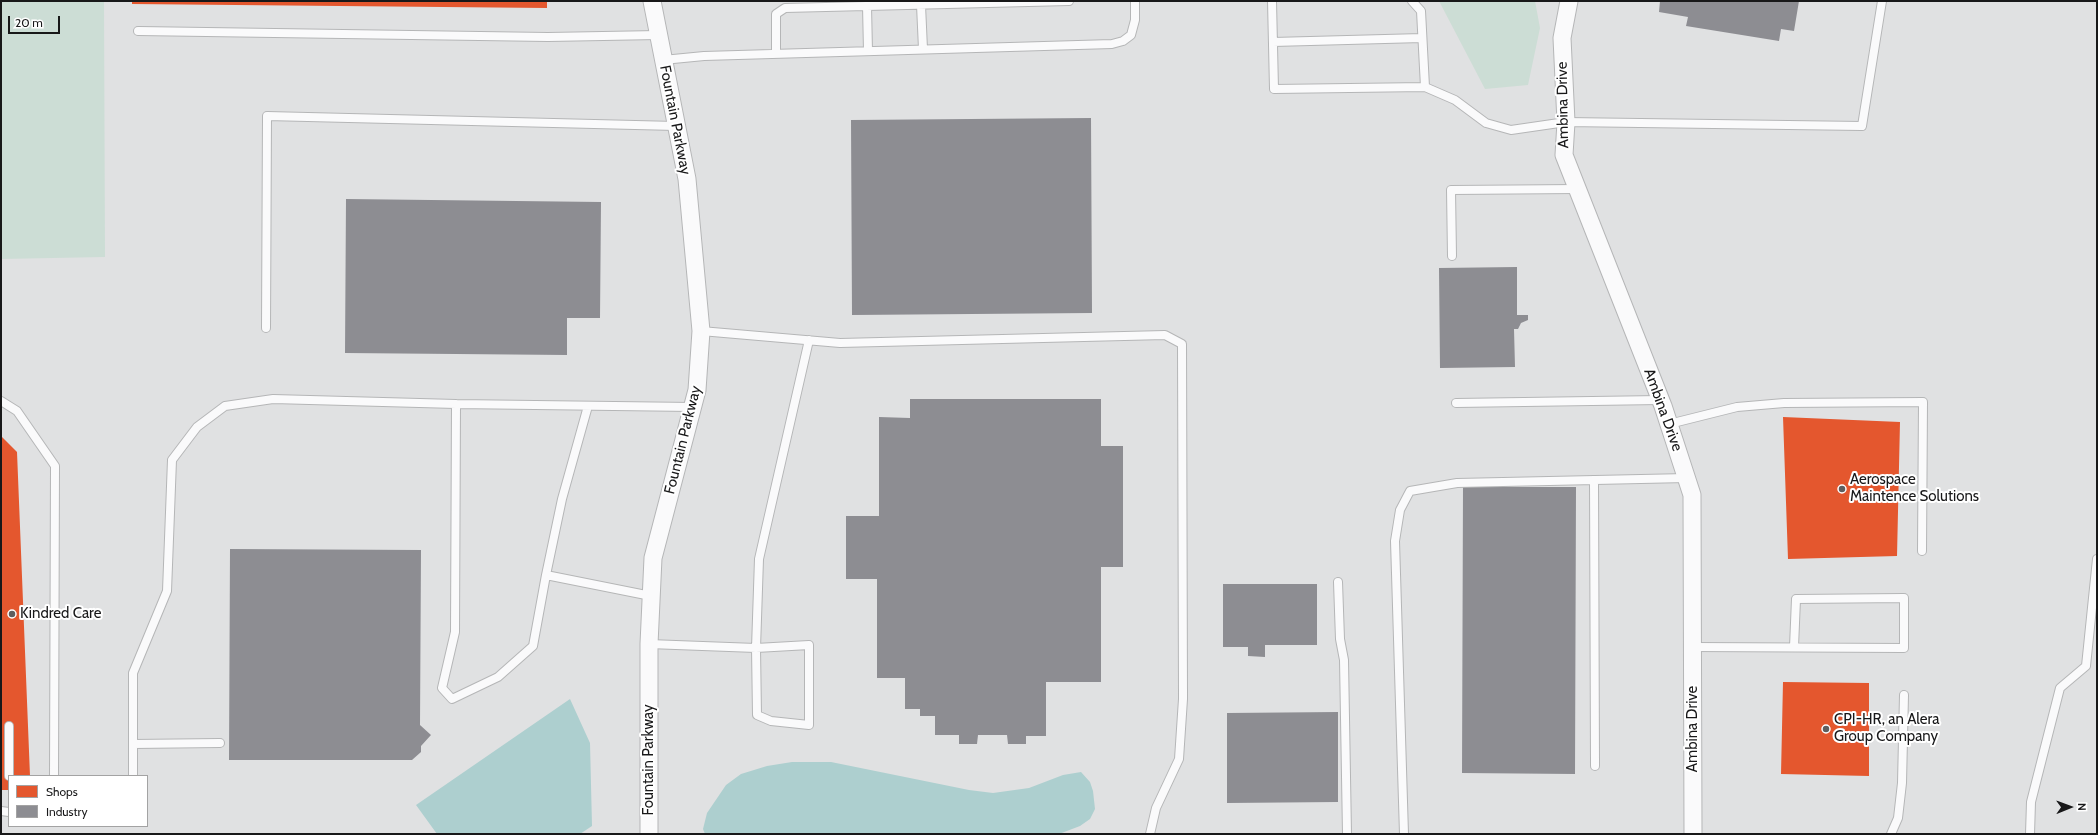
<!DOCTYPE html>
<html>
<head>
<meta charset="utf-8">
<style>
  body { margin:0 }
  #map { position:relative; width:2098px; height:835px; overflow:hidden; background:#e0e1e2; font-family:Cabin,sans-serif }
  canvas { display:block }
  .frame { position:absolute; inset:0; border:2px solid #181819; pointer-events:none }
  .legend { position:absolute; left:8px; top:775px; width:140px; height:52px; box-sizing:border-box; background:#fff; border:1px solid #a3a3a3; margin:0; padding:5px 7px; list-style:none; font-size:12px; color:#181819 }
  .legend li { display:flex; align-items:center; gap:8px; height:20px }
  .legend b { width:20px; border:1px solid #a3a3a3 }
  .north { position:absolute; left:2050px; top:787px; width:40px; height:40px; -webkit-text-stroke:3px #fff; paint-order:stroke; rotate:89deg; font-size:11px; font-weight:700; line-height:16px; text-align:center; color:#181819 }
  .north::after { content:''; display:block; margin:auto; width:14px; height:18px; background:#181819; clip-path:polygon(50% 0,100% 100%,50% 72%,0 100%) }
  .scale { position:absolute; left:8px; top:16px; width:52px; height:18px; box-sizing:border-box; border:2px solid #181819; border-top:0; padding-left:5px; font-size:12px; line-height:14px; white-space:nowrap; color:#181819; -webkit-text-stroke:3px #fff; paint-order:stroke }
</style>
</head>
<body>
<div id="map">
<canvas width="2098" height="835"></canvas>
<div class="frame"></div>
<ul class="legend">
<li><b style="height:11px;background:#e4572e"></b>Shops</li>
<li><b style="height:11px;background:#8d8d92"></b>Industry</li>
</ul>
<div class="north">N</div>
<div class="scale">20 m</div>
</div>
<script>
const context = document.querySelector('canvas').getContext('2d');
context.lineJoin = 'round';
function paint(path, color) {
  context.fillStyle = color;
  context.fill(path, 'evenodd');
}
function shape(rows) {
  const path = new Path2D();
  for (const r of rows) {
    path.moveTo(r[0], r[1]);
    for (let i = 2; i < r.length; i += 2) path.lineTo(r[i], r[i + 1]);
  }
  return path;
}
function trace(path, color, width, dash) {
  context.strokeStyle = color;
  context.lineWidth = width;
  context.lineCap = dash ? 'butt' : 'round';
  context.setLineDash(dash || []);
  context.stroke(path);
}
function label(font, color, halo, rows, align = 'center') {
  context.font = font + ' Cabin,sans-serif';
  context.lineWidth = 4;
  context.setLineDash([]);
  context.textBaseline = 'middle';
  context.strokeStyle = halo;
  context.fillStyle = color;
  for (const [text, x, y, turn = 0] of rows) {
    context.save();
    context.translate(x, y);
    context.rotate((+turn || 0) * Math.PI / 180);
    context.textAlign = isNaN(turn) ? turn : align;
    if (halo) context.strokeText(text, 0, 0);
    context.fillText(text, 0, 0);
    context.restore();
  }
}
paint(shape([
  [1,1,104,1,105,257,1,259],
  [1439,1,1535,1,1540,28,1528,85,1485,89]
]), '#ccddd5');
paint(shape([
  [570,699,590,743,592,826,580,834,437,834,416,805],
  [792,762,831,762,969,790,993,793,1029,788,1063,775,1081,772,1090,782,1093,791,1095,809,1090,819,1080,826,1059,834,705,834,703,829,707,813,726,785,741,774,767,766]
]), '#adcfcf');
paint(shape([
  [132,1,547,1,547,8,132,4],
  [1783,417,1900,422,1897,556,1788,559],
  [1,436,17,452,30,776,9,776,9,790,1,790],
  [1783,682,1869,683,1869,776,1781,774]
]), '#e4572e');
paint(shape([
  [1660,1,1799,1,1794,31,1781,29,1779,41,1686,26,1688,17,1659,12],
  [1091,118,1092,313,852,315,851,120],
  [346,199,601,202,600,318,567,318,567,355,345,353],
  [1517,267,1517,315,1528,315,1528,320,1521,323,1518,329,1514,329,1515,367,1440,368,1439,268],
  [910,399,1101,399,1101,446,1123,446,1123,567,1101,567,1101,682,1046,682,1046,736,1026,736,1026,744,1008,744,1007,735,978,735,977,744,959,744,959,735,935,735,935,716,920,716,920,709,905,709,905,678,877,678,877,579,846,579,846,516,879,516,879,417,910,418],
  [1463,487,1576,487,1575,774,1462,773],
  [230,549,421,550,420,725,431,735,421,746,421,752,412,760,229,760],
  [1223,584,1317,584,1317,645,1265,645,1265,657,1248,656,1248,647,1223,647],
  [1338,712,1338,802,1227,803,1227,713]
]), '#8d8d92');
const lane = shape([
  [1272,1,1274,89,1425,87],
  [1412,1,1421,11,1425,87,1455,100,1486,123,1511,130,1566,122,1862,126,1882,1],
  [921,5,923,49],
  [867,6,868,51],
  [138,31,548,37,658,35],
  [1273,42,1422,38],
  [776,54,776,14,785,8,1069,1],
  [663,60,704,56,1112,44,1123,41,1131,35,1135,20,1135,1],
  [1452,256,1451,190,1577,189],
  [266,328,267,116,676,126],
  [701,331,840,343,1165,335,1182,344,1183,699,1179,759,1156,808,1150,834],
  [1,401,17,411,55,466,54,776],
  [1456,403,1660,400],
  [1669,424,1737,407,1784,403,1923,402,1922,551],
  [1594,480,1595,766],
  [546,575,562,499,588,406],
  [1338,582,1340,639,1344,660,1347,834],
  [651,596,546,575,533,646,498,677,452,699,442,688,455,632,456,404,693,407],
  [649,644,756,648,809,645,809,725,771,721,757,715,756,648,759,559,809,340],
  [1693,647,1904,648,1904,598,1796,599,1794,647],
  [9,726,9,776],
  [133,744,220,743],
  [133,776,133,673,167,591,172,460,197,427,225,406,273,399,456,404],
  [1,811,9,812],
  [1404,834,1395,541,1400,510,1410,491,1457,483,1687,478],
  [1891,834,1898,818,1902,783,1904,695],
  [2030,834,2031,802,2060,688,2086,666,2097,559]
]);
const street = shape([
  [1569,1,1562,38,1566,122,1564,155,1663,406,1692,495,1693,834],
  [649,834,649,644,653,558,697,390,701,331,687,179,652,1]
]);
trace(lane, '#b5b6b7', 10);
trace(street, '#b5b6b7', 19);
trace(lane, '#fafafb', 8);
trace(street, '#fafafb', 17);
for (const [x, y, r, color] of [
  [1842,489,4,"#5e5e5f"],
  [12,614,4,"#5e5e5f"],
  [1826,729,4,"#5e5e5f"]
]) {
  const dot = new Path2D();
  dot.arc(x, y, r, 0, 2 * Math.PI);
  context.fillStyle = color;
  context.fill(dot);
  trace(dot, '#fff', 1.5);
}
label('15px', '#181819', '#fff', [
  ["Ambina Drive",1563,105,-91],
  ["Fountain Parkway",675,120,79],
  ["Ambina Drive",1663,410,70],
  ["Fountain Parkway",683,440,-76],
  ["Ambina Drive",1693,729,-90],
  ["Fountain Parkway",649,760,-90]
]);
label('15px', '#181819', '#fff', [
  ["Aerospace",1850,480],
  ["Maintence Solutions",1850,497],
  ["Kindred Care",20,614],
  ["CPI-HR, an Alera",1834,720],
  ["Group Company",1834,737]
], 'left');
</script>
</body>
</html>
